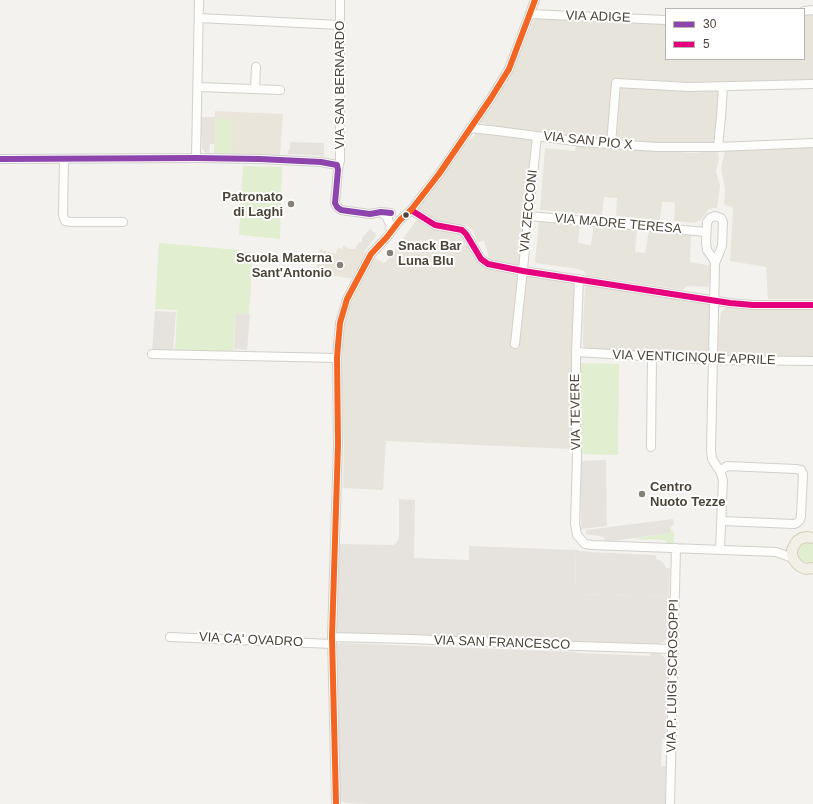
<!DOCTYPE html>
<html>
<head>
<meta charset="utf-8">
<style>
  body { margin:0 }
  #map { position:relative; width:813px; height:804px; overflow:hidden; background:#f4f2ee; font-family:Arial,sans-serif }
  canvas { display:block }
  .legend { position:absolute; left:665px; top:8px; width:140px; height:52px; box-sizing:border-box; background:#fff; border:1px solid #b7b4b0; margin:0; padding:5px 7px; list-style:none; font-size:12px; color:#4b4439 }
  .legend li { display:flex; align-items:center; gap:8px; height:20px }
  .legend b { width:20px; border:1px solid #b7b4b0 }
</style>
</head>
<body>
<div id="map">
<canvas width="813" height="804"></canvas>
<ul class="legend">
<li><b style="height:5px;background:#8e44ad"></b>30</li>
<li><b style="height:5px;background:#e5007d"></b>5</li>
</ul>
</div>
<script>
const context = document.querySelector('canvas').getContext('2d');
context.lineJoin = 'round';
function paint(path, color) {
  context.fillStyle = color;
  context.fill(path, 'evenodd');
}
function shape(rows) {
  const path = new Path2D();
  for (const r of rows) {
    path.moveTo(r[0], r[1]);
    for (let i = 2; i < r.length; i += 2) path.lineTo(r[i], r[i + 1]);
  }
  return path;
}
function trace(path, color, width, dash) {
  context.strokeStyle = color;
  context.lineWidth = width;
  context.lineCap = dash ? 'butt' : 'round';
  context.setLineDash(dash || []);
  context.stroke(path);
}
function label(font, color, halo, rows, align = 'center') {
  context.font = font + ' Arial,sans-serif';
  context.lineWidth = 4;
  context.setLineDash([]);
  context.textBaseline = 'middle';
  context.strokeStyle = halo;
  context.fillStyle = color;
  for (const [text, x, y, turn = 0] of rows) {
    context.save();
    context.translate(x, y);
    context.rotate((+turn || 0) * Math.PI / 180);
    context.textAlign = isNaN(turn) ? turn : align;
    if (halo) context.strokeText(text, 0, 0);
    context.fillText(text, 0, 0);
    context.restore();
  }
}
paint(shape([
  [813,12,813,80,697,83,663,83,618,79,609,140,580,138,508,129,480,123,505,82,513,71,535,17,666,21,666,59,804,59,804,14],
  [622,86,723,90,717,144,693,145,619,140,617,139,617,135,620,92],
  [481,132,533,137,521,265,501,263,488,260,488,255,484,241,477,242,474,232,469,227,463,224,462,225,442,225,434,220,417,208,465,144,477,133],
  [576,145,693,153,716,151,718,153,719,158,716,171,720,186,717,208,713,208,709,209,701,220,694,223,674,221,675,203,671,202,662,202,660,220,616,216,617,198,604,197,602,215,540,210,545,148,575,151],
  [813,145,813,299,768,299,766,267,730,261,733,207,725,205,724,203,725,189,721,168,724,154,725,151],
  [419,217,450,231,450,233,466,235,465,245,474,246,484,263,577,282,575,448,571,449,386,441,383,490,343,488,344,448,342,383,343,342,344,328,347,314,357,288,373,257,384,263,386,262],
  [539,221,580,224,578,243,591,245,594,225,637,229,635,252,645,253,649,230,691,234,690,262,712,266,712,283,709,282,709,287,687,286,683,290,613,279,588,276,585,274,584,271,578,269,535,263],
  [588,284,711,303,712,354,708,356,626,351,613,349,612,350,585,348,583,345,583,323,585,287],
  [732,306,813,308,813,358,743,357,720,355,718,351,718,336,721,313,724,309]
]), '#e7e4dc');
paint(shape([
  [399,499,415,500,414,558,469,560,469,546,575,550,576,594,670,597,669,633,667,638,663,642,657,644,340,633,337,631,336,629,339,544,393,545,396,543,399,538],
  [341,643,577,652,577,653,650,656,651,653,660,654,664,657,667,660,668,666,666,739,662,739,661,766,666,766,665,804,368,804,346,803,341,801,340,799,337,647,338,644]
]), '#e6e2de');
paint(shape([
  [215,111,283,114,280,155,214,153],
  [344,245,349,249,355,249,356,247,368,254,355,279,316,273,320,249,335,254,338,248,342,249]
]), '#eae5da');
paint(shape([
  [215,119,233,119,232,153,215,153],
  [243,166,282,167,280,239,239,235],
  [159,243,239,250,239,251,253,253,249,315,236,314,233,352,175,351,177,310,155,309],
  [581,363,619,364,618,455,580,454],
  [670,529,672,530,674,533,674,542,671,545,668,545,665,540,636,539,636,538,670,533],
  [808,542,813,543,813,562,809,563,803,561,800,559,798,552,801,546]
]), '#e1eecf');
paint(shape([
  [201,117,215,117,215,144,210,144,209,153,204,152,204,149,202,149,202,137,201,137],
  [290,142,324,143,324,156,288,154,288,151,290,149],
  [370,229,377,235,364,252,356,247,358,244,358,243,362,242,362,238],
  [155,311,176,312,173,351,152,351],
  [236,313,250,315,247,350,234,349],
  [606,460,607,526,581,529,581,461],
  [673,519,674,523,670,529,670,533,605,542,604,537,586,534,586,530],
  [575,550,590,552,656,555,656,559,659,560,663,562,666,568,670,568,669,597,576,594]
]), '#e6e3df');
const minor = shape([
  [804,11,813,10],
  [530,14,666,20],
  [199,18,340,25],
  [198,87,280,90],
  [255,89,256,67],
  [470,128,498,131,582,142,657,147,718,147,813,143],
  [611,144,616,83,689,87,813,84],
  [718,147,721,117,723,87],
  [196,158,199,0],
  [0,159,196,158,260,159,321,162,337,165,338,170,335,203,337,207,341,210,348,211,370,214,381,212,391,213],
  [64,159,63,215,65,221,71,222,123,222],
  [338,170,340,160,340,0],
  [411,210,435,225,462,230,466,234,481,259,488,264,523,271,730,303,753,305,813,305],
  [381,212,388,218,388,220,390,224,391,232],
  [529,216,706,232],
  [715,263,712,257,707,250,706,243,707,222,710,218,715,216,721,218,723,222,722,246,715,263,711,450,712,459,720,471,723,480,720,549],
  [579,279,576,352,576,418,577,457,575,524,577,535,585,544,592,545,776,552,790,557,794,560],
  [515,344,537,136],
  [576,352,713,360,813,361],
  [152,354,337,358],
  [651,447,652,358],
  [720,471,727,466,796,469,801,470,803,474,801,516,800,520,797,523,794,524,722,521],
  [170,637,332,644],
  [332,637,411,639,577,646,673,649],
  [336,804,332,637,338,444,337,358,338,345,340,323,347,299,371,254,387,237,400,220,411,210,439,174,491,98,509,69,535,0],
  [670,804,676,548]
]);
const major = shape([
  [813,538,807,537,802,538,797,541,794,546,792,550,792,555,794,560,797,564,801,567,806,569,813,568]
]);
trace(minor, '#d2d0cb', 10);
trace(major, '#d6cebb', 12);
trace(minor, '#fdfdfc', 8);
trace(major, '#f2efe6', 10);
trace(shape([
  [0,159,196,158,260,159,321,162,337,165,338,170,335,203,337,207,341,210,348,211,370,214,381,212,391,213]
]), '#8e44ad', 6);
trace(shape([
  [411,210,435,225,462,230,466,234,481,259,488,264,523,271,730,303,753,305,813,305]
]), '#e5007d', 6);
trace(shape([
  [336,804,332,637,338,444,337,358,338,345,340,323,347,299,371,254,387,237,400,220,411,210,439,174,491,98,509,69,535,0]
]), '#f26522', 6);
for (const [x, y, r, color] of [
  [291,204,4,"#868178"],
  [406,215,3.5,"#4b4439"],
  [390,253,4,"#868178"],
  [340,265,4,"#868178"],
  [642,494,4,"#868178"]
]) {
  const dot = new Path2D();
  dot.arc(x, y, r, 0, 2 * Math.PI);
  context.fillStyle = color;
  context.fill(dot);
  trace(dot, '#fff', 1.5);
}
label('13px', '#4b4439', '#fff', [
  ["VIA ADIGE",598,17,2],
  ["VIA SAN BERNARDO",340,85,-90],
  ["VIA SAN PIO X",588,141,6],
  ["VIA ZECCONI",529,211,-84],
  ["VIA MADRE TERESA",618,224,5],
  ["VIA VENTICINQUE APRILE",694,358,2],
  ["VIA TEVERE",576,412,-91],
  ["VIA CA' OVADRO",251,640,3],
  ["VIA SAN FRANCESCO",502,643,2],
  ["VIA P. LUIGI SCROSOPPI",673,676,-89]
]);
label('bold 13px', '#4b4439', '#fff', [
  ["Patronato",283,197],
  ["di Laghi",283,212],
  ["Snack Bar",398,246,"left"],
  ["Luna Blu",398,261,"left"],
  ["Scuola Materna",332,258],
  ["Sant'Antonio",332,273],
  ["Centro",650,487,"left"],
  ["Nuoto Tezze",650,502,"left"]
], 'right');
</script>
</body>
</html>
